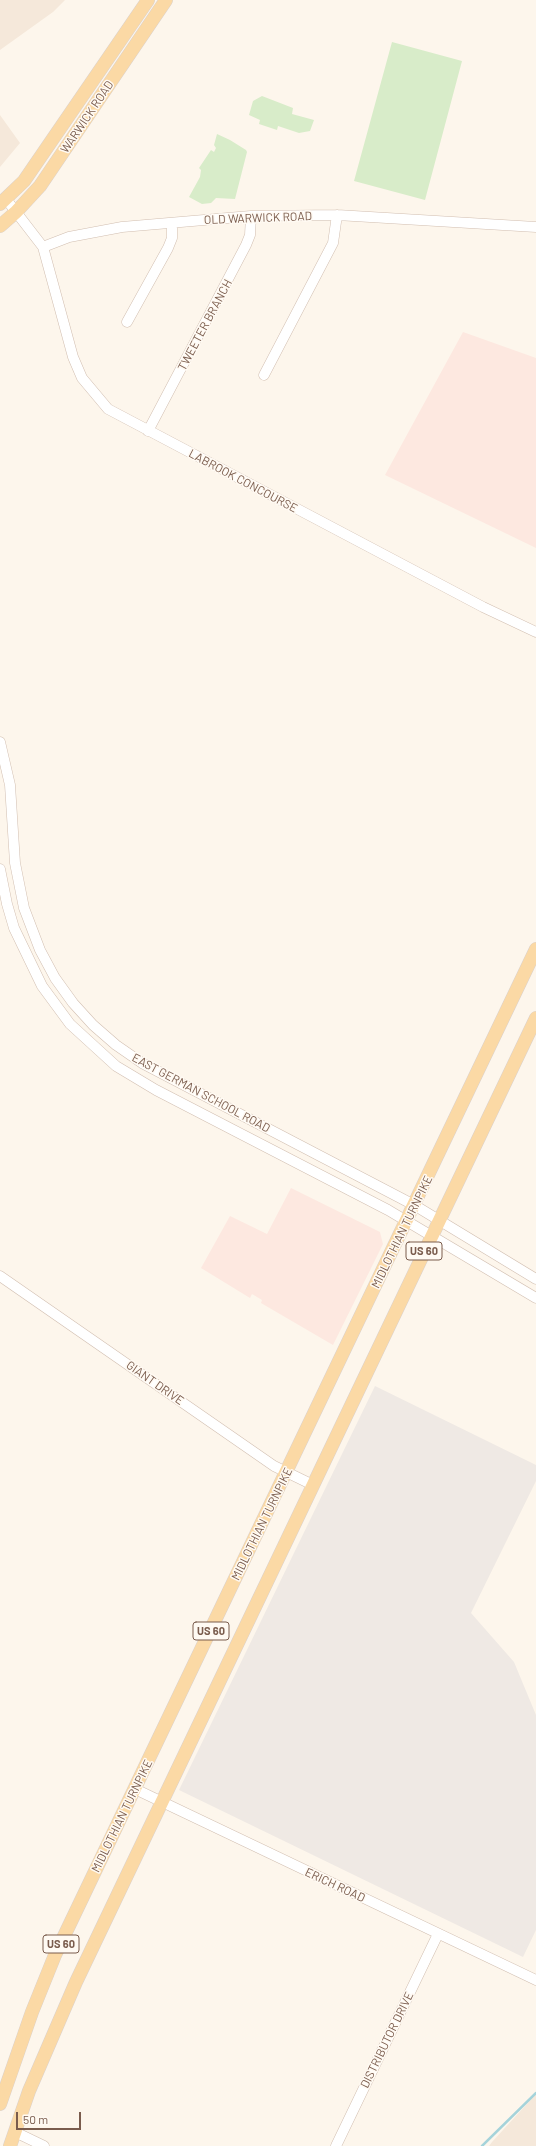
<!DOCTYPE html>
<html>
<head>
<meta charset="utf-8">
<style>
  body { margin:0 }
  #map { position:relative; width:536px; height:2146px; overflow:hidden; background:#fdf6ec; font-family:Barlow,sans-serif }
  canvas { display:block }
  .scale { position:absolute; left:16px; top:2112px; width:65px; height:18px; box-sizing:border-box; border:2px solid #7a5c4d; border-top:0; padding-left:5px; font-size:12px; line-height:14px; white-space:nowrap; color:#7a5c4d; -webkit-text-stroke:3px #fffaf3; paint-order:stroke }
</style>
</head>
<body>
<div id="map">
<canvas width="536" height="2146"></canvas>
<div class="scale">50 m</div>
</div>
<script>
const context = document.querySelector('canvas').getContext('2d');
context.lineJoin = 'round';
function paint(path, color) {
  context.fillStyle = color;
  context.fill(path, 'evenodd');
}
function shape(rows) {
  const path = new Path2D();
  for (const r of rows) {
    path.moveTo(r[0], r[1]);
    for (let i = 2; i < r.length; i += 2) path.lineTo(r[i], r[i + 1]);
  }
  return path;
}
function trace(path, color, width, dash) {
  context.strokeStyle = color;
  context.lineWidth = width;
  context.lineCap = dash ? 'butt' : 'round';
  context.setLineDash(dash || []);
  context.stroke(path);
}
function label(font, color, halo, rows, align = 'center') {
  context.font = font + ' Barlow,sans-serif';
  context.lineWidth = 3;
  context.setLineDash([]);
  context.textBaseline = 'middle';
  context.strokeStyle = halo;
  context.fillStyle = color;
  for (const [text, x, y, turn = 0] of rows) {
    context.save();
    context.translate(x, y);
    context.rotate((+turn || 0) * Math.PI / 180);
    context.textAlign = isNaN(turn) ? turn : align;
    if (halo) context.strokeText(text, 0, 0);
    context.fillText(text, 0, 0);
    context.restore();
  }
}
paint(shape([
  [0,0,65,0,53,12,0,50],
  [0,115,20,143,0,167],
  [536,2094,536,2146,489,2146,492,2142]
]), '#f5e8da');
paint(shape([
  [463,332,536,358,536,548,385,475],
  [291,1188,380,1232,383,1244,333,1345,261,1303,262,1300,252,1294,250,1298,201,1268,230,1216,267,1234]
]), '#fde8e0');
paint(shape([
  [375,1386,536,1465,536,1481,471,1613,514,1662,536,1715,536,1930,523,1957,179,1790]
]), '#efe9e4');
paint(shape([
  [392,42,462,61,425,200,354,181],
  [262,96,293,108,292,114,314,120,310,131,299,133,278,126,277,130,259,124,260,120,249,115,253,101],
  [217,134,230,140,246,150,247,152,235,199,216,198,211,203,202,204,189,197,200,177,201,170,199,168,211,150,214,152,216,148,214,145]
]), '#d8ecc9');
trace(shape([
  [482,2146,536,2093]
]), '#a5d3da', 2.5);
const minor = shape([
  [6,199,43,247,69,237,122,227,251,216,337,215,536,227],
  [43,247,73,357,82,378,108,409,483,607,536,632],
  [127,322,168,248,172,238,172,223],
  [264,375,333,243,337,215],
  [148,431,246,245,250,235,251,216],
  [0,742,10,785,15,863,24,908,40,950,55,978,73,1003,93,1025,116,1045,142,1063,414,1205,536,1279],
  [0,869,7,904,14,928,42,986,70,1024,116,1066,156,1090,388,1210,536,1298],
  [0,1276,274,1466,313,1485],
  [135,1789,536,1980],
  [15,2132,44,2146],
  [336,2146,438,1934]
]);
const major = shape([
  [0,204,24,181,148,0],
  [0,226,16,212,40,186,166,0],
  [0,2104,32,2012,55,1955,536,949],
  [10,2146,29,2091,76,1982,536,1018]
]);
trace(minor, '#d1beb0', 11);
trace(major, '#dad1cd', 14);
trace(minor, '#fff', 10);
trace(major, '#fbd9a5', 13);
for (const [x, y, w] of [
  [424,1251,36],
  [211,1631,36],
  [61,1944,36]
]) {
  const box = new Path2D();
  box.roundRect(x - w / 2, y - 9, w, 18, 3);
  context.fillStyle = '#fffaf3';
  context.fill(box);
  trace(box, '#7a5c4d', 1);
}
label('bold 11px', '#7a5c4d', null, [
  ["US 60",424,1251],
  ["US 60",211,1631],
  ["US 60",61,1944]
]);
label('12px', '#7a5c4d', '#fffaf3', [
  ["WARWICK ROAD",87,117,-56],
  ["OLD WARWICK ROAD",258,218,-2],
  ["TWEETER BRANCH",205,325,-62],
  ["LABROOK CONCOURSE",243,481,28],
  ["EAST GERMAN SCHOOL ROAD",201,1093,28],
  ["MIDLOTHIAN TURNPIKE",402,1232,-64],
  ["GIANT DRIVE",155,1383,35],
  ["MIDLOTHIAN TURNPIKE",262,1524,-64],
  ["MIDLOTHIAN TURNPIKE",122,1816,-64],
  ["ERICH ROAD",335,1885,25],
  ["DISTRIBUTOR DRIVE",387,2040,-64]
]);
</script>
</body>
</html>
